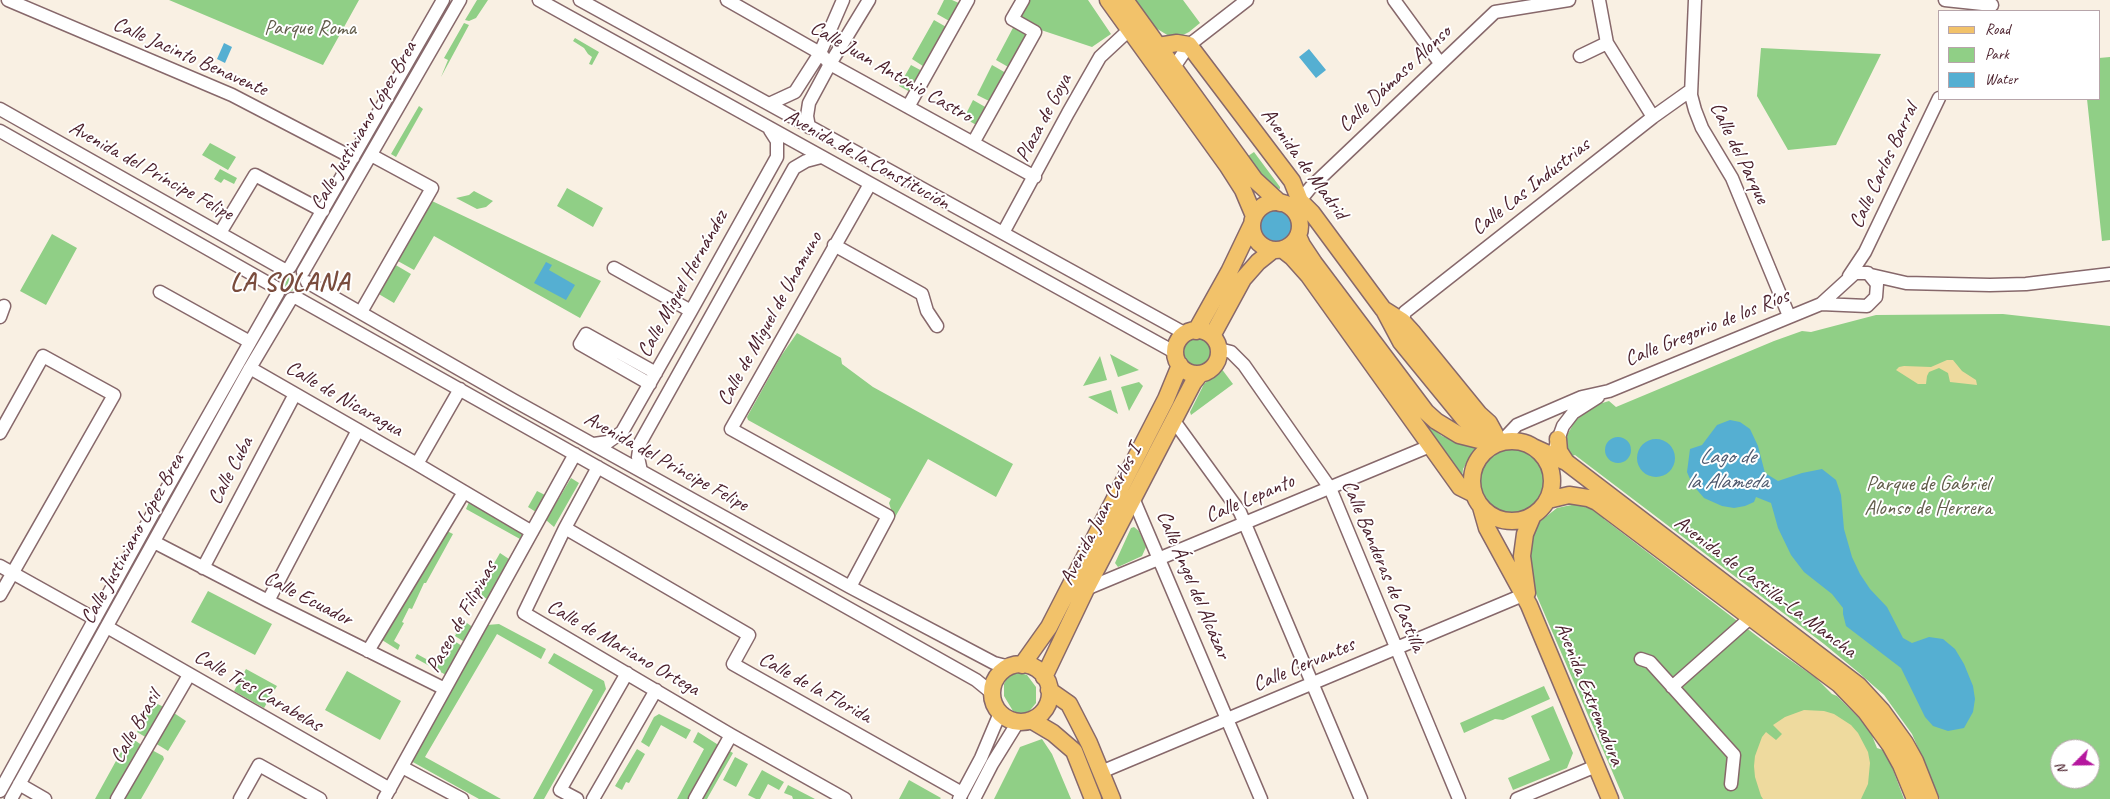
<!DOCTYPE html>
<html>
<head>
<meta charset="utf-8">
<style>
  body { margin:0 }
  #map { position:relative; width:2110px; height:799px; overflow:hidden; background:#f9f0e3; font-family:Caveat,sans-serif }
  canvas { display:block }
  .legend { position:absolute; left:1938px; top:10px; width:162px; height:90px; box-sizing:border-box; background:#fff; border:1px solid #b7a5aa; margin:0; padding:6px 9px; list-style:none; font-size:15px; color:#4a1f2b }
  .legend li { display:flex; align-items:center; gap:10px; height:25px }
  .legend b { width:25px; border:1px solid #b7a5aa }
  .north { position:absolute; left:2050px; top:739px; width:50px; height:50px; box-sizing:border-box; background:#fff; border:1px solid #b7a5aa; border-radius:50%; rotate:247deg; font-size:14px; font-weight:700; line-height:20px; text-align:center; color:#4a1f2b }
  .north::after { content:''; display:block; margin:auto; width:18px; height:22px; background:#b5179e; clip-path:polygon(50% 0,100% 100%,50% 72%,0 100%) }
</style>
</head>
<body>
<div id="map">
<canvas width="2110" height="799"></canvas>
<ul class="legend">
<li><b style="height:6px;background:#f2c26a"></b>Road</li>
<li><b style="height:14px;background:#90cf86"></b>Park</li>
<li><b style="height:14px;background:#55afd2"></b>Water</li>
</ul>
<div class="north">N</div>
</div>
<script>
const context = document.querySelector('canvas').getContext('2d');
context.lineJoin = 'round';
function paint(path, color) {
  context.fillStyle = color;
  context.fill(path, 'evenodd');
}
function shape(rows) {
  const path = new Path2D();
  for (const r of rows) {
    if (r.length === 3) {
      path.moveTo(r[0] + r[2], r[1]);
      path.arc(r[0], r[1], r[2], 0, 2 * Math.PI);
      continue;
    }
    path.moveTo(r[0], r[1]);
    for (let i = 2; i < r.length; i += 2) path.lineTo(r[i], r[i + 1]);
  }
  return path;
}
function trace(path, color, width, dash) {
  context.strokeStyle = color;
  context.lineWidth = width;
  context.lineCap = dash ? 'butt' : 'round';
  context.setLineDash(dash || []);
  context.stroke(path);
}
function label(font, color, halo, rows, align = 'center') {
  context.font = font + ' Caveat,sans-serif';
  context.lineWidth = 4;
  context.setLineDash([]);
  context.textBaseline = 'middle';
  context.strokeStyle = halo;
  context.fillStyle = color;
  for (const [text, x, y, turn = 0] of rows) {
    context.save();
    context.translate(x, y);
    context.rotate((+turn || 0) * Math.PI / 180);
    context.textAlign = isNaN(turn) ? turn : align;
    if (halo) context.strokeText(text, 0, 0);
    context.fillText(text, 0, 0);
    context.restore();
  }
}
paint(shape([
  [169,0,359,0,323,65],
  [477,0,488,0,476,18,469,21,465,20],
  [944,0,952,0,961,4,951,22,937,14],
  [1029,0,1088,0,1111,34,1092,47,1041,30,1019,18],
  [1134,0,1183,0,1200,23,1189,32,1181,36,1169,36,1154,27],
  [934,20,948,28,926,68,912,59],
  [464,23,469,25,441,77,448,60,444,58],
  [1015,24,1030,31,1010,68,996,60],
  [575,38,599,52,592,65,589,64,592,57,588,54,584,48,573,41],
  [1761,48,1881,54,1836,145,1788,150,1757,96],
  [2110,57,2110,240,2102,241,2087,99,2099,99,2099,58],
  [911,65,924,72,912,93,899,86],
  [992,65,1006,73,991,102,977,95],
  [973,100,987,108,978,126,964,118],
  [419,106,423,109,396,157,391,154],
  [210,143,236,157,228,170,202,155],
  [1254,152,1280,187,1280,189,1275,188,1265,180,1253,164,1248,156],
  [220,169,237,178,234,184,224,179,221,183,214,179],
  [567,188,603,208,593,227,557,206],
  [474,191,493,201,486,207,477,209,456,198,469,195],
  [432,201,601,281,580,318,434,236,414,270,396,260],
  [52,234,77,248,46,305,20,291],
  [394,264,411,274,394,303,377,293],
  [290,284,7],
  [2003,314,2110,326,2110,799,1940,799,1912,734,1884,695,1858,672,1824,644,1575,455,1570,457,1565,449,1566,437,1575,421,1584,413,1599,404,1609,401,1616,407,1774,341,1802,331,1811,332,1876,315],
  [2060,749,2090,749,2090,779,2060,779],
  [797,333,841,358,842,364,873,387,1013,464,996,497,928,459,894,519,889,503,891,499,748,420,747,417,781,356],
  [1197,352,15],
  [1110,354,1139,370,1118,377],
  [1100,356,1107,380,1083,386],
  [1221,368,1233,384,1191,415,1190,412,1204,384],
  [1139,382,1143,386,1129,411,1121,387],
  [1111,390,1118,414,1088,397],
  [1418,418,1442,436,1475,448,1463,469,1462,480],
  [1512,481,33],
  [571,478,579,483,554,527,546,520],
  [537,491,545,495,536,512,528,507],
  [469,502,524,532,520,539,466,509],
  [1581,503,1592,506,1606,516,1604,519,1766,643,1816,678,1832,694,1837,696,1862,721,1871,733,1877,748,1886,751,1904,799,1624,799,1527,573,1525,552,1538,523,1557,508],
  [1134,527,1139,531,1146,547,1142,556,1118,567,1115,563,1131,528],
  [447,531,453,534,426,583,424,583,412,609,409,608,402,622,404,623,394,641,400,645,398,650,382,640,420,572,423,573],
  [500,553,509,559,487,599,477,593],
  [208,591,272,624,255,655,191,622],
  [464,621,474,628,466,643,455,636,456,634,455,632,460,622,463,623],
  [499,624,546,649,541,659,497,634,425,757,501,799,479,799,411,761,487,625],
  [453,640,462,646,446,675,415,658,417,654,437,665],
  [554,653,604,681,606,689,544,799,533,799,593,690,548,663],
  [246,669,277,686,264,708,234,691],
  [347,671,401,701,380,740,325,710],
  [1016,671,1027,675,1036,687,1036,703,1027,714,1021,715,1013,711,1004,696,1004,684,1007,677],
  [1544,686,1550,699,1503,720,1495,719,1464,733,1460,723],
  [153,702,164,707,147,738,137,732],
  [1553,706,1573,753,1567,768,1513,790,1508,778,1550,760,1531,716],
  [174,713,186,721,168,751,155,743,172,714],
  [659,714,691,730,686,739,661,725,649,747,641,742,654,717],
  [698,732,720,746,690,799,677,799,704,749,693,742],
  [133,739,143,746,113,799,95,799,127,741,130,742],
  [1042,739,1052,754,1071,799,994,799,1020,747],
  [150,749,163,756,164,759,141,799,121,799],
  [637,749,645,754,629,783,626,782,622,790,615,786],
  [726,749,733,753,707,799,698,799],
  [735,757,748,764,736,787,723,780],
  [762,770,784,782,779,790,768,784,760,799,756,799,748,795],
  [909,780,941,798,940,799,899,799],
  [788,785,815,799,793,799,792,796,784,793]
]), '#90cf86');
paint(shape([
  [1947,360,1953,360,1962,371,1976,380,1977,385,1950,382,1948,373,1939,368,1929,372,1927,376,1926,384,1918,384,1896,370,1899,367,1904,366,1931,367],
  [1804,710,1824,711,1834,714,1851,725,1858,733,1868,752,1870,763,1868,784,1861,799,1763,799,1761,796,1755,777,1754,766,1755,756,1762,737,1766,732,1776,740,1782,734,1773,725,1785,717]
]), '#eeda9e');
paint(shape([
  [224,43,232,47,225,63,217,59],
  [1309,49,1326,70,1316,78,1299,57],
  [1276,226,16],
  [546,262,552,265,549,270,575,285,566,300,534,283],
  [1730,420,1740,422,1750,429,1758,446,1765,473,1778,481,1802,473,1822,469,1836,480,1841,495,1844,529,1852,557,1860,574,1870,589,1887,607,1903,638,1912,643,1929,637,1943,639,1955,649,1964,664,1973,686,1975,699,1973,712,1964,728,1948,731,1933,726,1925,717,1901,668,1846,626,1843,614,1843,608,1832,594,1804,572,1791,555,1778,528,1771,503,1756,497,1754,502,1745,506,1734,508,1722,506,1704,498,1692,484,1687,472,1690,449,1702,445,1717,425],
  [1618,450,13],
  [1656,458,19]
]), '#55afd2');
const minor = shape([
  [8,0,232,95,353,158],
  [539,0,1176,353],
  [580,0,1186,334],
  [727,0,820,53,830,64,1035,177],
  [1394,0,1440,63],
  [1599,0,1607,43,1653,117],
  [1695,0,1691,95,1695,110,1702,128,1732,178,1789,316],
  [1945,0,1992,5],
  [1580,56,1607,43],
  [1174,67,1189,45,1247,0],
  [769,104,795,92,820,53,843,0],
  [908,107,968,0],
  [0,109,283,269],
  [809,127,807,116,809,103,830,64,869,0],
  [0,131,275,287],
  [973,143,1035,32,1012,19,1023,0],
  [1293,209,1311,187,1495,12,1569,0],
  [220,233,255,175,323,211],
  [1003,233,1068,113,1100,57,1129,30],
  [834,245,922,294,927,311,937,326],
  [290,267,443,0],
  [614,268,691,311],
  [303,272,460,0],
  [1871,275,1906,283,1990,285,2026,284,2110,274],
  [1849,276,1865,252,1939,98],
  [307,282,513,400,850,587,994,663,1010,667],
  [160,292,250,342],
  [297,298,976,680,992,693],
  [361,312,432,188,371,155],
  [0,317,4,306],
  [1402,321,1405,312,1653,117,1691,90],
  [1219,349,1231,352,1244,365,1330,488,1459,799],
  [250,368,417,464,460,389],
  [650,384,580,344,586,334,656,373],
  [1174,421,1240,512,1361,799],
  [0,433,43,356,114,395,0,595],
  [1501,442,1517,425,1582,397,1609,391,1821,304,1867,306,1876,297,1877,284,1868,273,1855,273,1821,304],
  [594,444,608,442,622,432,691,311,777,157,777,141,770,130],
  [417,464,532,532],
  [1549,465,1563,426,1573,413,1598,397],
  [598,467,565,528,524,613,731,735,845,799],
  [641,471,638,457,640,443,794,168,806,161,821,157],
  [1133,498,1261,799],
  [565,528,749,635,733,664,962,793],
  [154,542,268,601,445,689],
  [0,566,95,619],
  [203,568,295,394],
  [850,587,888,516,731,429,870,184],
  [1086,589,1430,446],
  [268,601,358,430],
  [107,627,390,789],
  [368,651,464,492],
  [1641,659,1650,662,1734,755,1731,784],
  [1672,687,1750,618],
  [402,767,462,799],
  [1101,772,1523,595],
  [19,784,45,799],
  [0,791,157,506,278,293],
  [11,799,250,368,291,299],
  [117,799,189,675],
  [240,799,259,765,320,799],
  [384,799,575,454],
  [577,799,560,790,627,673],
  [593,799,656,690],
  [695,799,731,735],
  [959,799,981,758,1000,713],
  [974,799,992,764,1018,722],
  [1517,799,1596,766]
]);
const major = shape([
  [1108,0,1227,165,1243,190,1254,216],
  [1125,0,1255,180,1280,203],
  [1158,46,1177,43,1189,45,1292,181,1300,201,1312,213,1383,309,1402,321,1413,333,1479,414,1489,423,1495,434],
  [1276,226,24],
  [1298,236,1302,245,1314,263,1426,412,1436,421,1459,435,1495,444],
  [1283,250,1292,257,1309,276,1460,487,1474,494],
  [1384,310,1401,342,1464,419,1479,431,1496,436],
  [1197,352,22],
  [1196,331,1229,272,1252,224],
  [1212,336,1243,279,1258,262,1273,250],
  [1558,439,1559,451,1566,462],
  [1512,481,40],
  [1533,447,1566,462,1858,685,1882,711,1905,743,1915,761,1930,799],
  [1548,500,1569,495,1588,498,1597,502,1839,684,1866,712,1890,745,1901,765,1915,799],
  [1481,507,1487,528,1529,605,1610,799],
  [1527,593,1522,556,1525,534,1533,515],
  [1021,693,29],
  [1022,665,1049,627,1166,399,1180,365],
  [1044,677,1086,589,1193,383,1200,374],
  [1049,690,1069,704,1089,743,1112,799],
  [1031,720,1053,733,1074,751,1093,799]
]);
trace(minor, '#87686b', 15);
trace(major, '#87686b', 19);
trace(minor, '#fff', 12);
trace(major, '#f2c26a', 16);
label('21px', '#625d4b', '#fff', [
  ["Parque Roma",310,28],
  ["Parque de Gabriel",1928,484],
  ["Alonso de Herrera",1928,508]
]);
label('21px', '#4a1f2b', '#fff', [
  ["Calle Jacinto Benavente",190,57,24],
  ["Calle Juan Antonio Castro",891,72,30],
  ["Calle Dámaso Alonso",1395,79,-43],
  ["Plaza de Goya",1044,118,-62],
  ["Calle Justiniano López Brea",364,126,-60],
  ["Calle del Parque",1739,153,64],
  ["Avenida de la Constitución",867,160,29],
  ["Avenida de Madrid",1304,164,54],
  ["Calle Carlos Barral",1884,166,-65],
  ["Avenida del Príncipe Felipe",151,171,29],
  ["Calle Las Industrias",1531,187,-38],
  ["Calle Miguel Hernández",683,284,-61],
  ["Calle de Miguel de Unamuno",770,319,-61],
  ["Calle Gregorio de los Ríos",1707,328,-22],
  ["Calle de Nicaragua",344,399,30],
  ["Avenida del Príncipe Felipe",666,462,29],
  ["Calle Cuba",231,471,-62],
  ["Calle Lepanto",1250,499,-23],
  ["Avenida Juan Carlos I",1101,515,-63],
  ["Calle Justiniano López Brea",133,539,-61],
  ["Calle Banderas de Castilla",1383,566,67],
  ["Calle Ángel del Alcázar",1193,585,67],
  ["Avenida de Castilla-La Mancha",1765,587,37],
  ["Calle Ecuador",308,599,27],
  ["Paseo de Filipinas",462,617,-61],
  ["Calle de Mariano Ortega",623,648,30],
  ["Calle Cervantes",1304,665,-23],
  ["Calle de la Florida",815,688,29],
  ["Calle Tres Carabelas",258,691,30],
  ["Avenida Extremadura",1589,694,68],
  ["Calle Brasil",136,727,-60]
]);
label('italic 22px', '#4e596e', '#fff', [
  ["Lago de",1727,457],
  ["la Alameda",1727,482]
]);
context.letterSpacing = '1px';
label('bold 26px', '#7a4c3d', '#fff', [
  ["LA SOLANA",290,283]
]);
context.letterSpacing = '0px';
</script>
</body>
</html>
